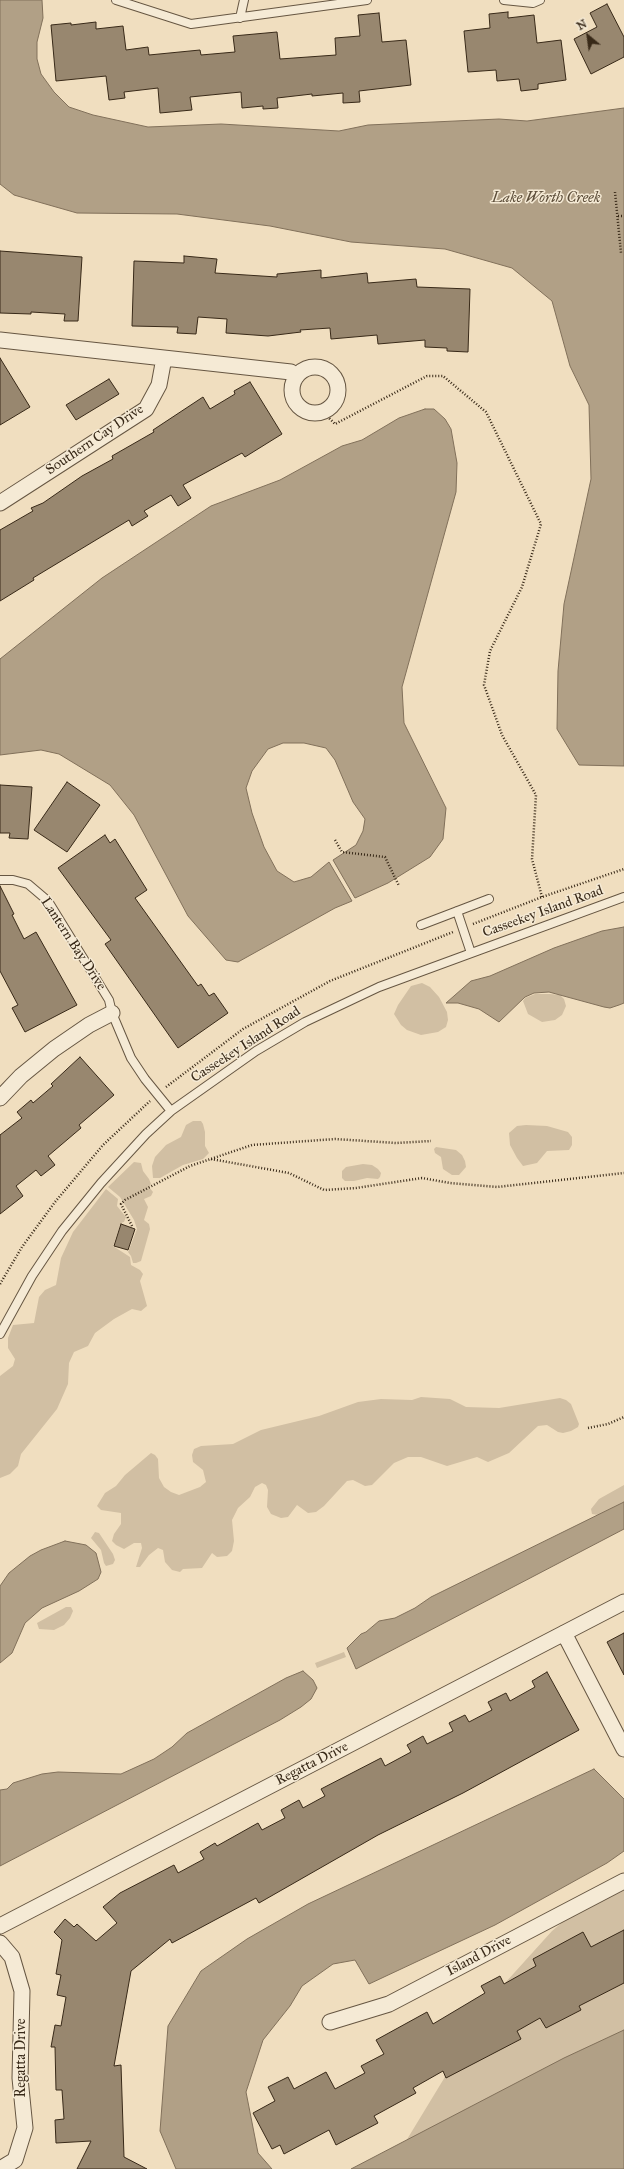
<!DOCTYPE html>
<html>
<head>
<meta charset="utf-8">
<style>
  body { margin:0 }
  #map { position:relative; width:624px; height:2169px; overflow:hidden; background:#f0debf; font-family:"IM FELL Great Primer",serif }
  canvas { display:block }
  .north { position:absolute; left:568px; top:16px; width:40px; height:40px; -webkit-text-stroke:3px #f5ead5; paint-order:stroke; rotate:331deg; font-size:11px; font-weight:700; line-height:16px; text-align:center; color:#382918 }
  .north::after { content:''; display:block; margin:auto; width:14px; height:18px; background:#382918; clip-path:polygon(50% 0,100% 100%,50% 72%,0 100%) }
</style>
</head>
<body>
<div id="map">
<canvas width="624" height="2169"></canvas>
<div class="north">N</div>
</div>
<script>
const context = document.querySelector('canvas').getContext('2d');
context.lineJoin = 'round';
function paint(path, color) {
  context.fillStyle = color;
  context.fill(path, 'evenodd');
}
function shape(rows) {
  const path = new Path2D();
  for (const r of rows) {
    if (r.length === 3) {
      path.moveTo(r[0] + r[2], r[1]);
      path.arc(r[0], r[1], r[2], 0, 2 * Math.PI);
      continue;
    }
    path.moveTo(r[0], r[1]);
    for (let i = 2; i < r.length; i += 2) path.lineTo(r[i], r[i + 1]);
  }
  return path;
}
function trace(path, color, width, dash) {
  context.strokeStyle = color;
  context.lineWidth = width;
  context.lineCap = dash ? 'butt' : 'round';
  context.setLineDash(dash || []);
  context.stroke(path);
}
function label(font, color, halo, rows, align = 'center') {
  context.font = font + ' "IM FELL Great Primer",serif';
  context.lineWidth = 3;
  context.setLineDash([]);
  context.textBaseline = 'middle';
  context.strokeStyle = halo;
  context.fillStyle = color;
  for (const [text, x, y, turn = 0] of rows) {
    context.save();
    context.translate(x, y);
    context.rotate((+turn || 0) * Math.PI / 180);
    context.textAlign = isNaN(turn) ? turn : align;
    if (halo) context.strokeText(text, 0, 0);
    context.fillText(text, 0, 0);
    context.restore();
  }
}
paint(shape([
  [422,983,430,987,439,997,447,1012,448,1020,446,1027,438,1032,421,1035,407,1030,401,1025,394,1014,398,1005,411,986],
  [535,994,550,994,560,995,564,999,566,1006,562,1015,555,1020,542,1022,528,1014,523,1001,525,998],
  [193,1121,201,1121,203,1124,205,1132,205,1146,209,1153,203,1159,183,1165,160,1178,153,1178,152,1166,155,1157,166,1145,181,1137,186,1125],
  [526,1125,547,1126,568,1132,572,1137,572,1145,569,1150,547,1151,537,1163,523,1166,517,1158,510,1145,509,1133,517,1126],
  [436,1147,456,1150,462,1155,465,1161,466,1167,459,1175,452,1175,443,1169,441,1157,435,1153,434,1149],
  [134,1162,141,1163,143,1171,149,1179,151,1184,149,1187,153,1192,151,1196,144,1199,148,1207,144,1220,149,1224,150,1229,141,1261,136,1263,133,1263,131,1256,128,1252,137,1229,134,1220,120,1197,108,1187],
  [363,1164,372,1165,378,1169,381,1173,380,1177,378,1179,367,1178,354,1181,345,1181,342,1178,342,1171,346,1167],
  [106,1189,118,1199,117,1206,126,1217,124,1222,121,1223,113,1246,130,1257,131,1265,140,1270,143,1274,140,1281,147,1306,141,1311,132,1309,114,1319,95,1333,88,1346,74,1352,69,1363,68,1384,57,1409,21,1454,18,1466,10,1474,0,1478,0,1376,13,1366,15,1359,8,1348,8,1338,13,1325,34,1323,39,1297,45,1290,56,1285,61,1258,73,1232],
  [421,1397,450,1399,466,1407,499,1408,560,1398,566,1400,571,1404,579,1424,578,1427,571,1431,563,1433,558,1432,547,1425,538,1426,509,1453,488,1462,477,1457,447,1466,421,1457,408,1457,394,1463,372,1485,365,1486,353,1480,347,1481,324,1506,316,1512,308,1513,297,1505,288,1517,281,1518,271,1514,267,1507,268,1490,266,1485,262,1483,255,1487,250,1497,238,1508,232,1520,234,1541,232,1551,227,1556,217,1557,212,1553,202,1568,183,1569,180,1572,172,1570,165,1562,163,1550,158,1548,149,1555,140,1567,136,1567,142,1548,141,1543,134,1543,124,1549,116,1545,112,1541,114,1534,121,1524,121,1513,101,1510,97,1506,105,1493,116,1486,125,1475,151,1453,155,1455,158,1459,159,1478,164,1487,171,1492,179,1495,200,1487,206,1482,203,1470,193,1462,192,1455,194,1449,201,1446,233,1444,261,1430,319,1416,358,1402,381,1399,412,1400],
  [624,1485,624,1507,605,1516,592,1514,591,1509,599,1499],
  [95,1532,99,1533,113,1554,115,1560,113,1564,106,1566,104,1563,101,1550,91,1538],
  [66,1607,71,1607,73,1611,70,1618,64,1625,54,1630,39,1629,37,1623],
  [344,1652,346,1657,317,1668,315,1663],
  [624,1874,624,2169,389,2169,496,1993,552,1931,610,1882]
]), '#d1bfa3');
const water = shape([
  [0,0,42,0,43,18,37,42,37,59,41,74,54,92,69,107,93,115,148,127,221,124,339,131,368,125,499,119,527,121,624,108,624,766,579,765,557,729,558,671,564,604,591,479,589,405,570,366,552,301,512,268,445,249,351,242,270,226,177,214,77,213,14,195,0,184,0,0],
  [425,409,434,409,445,419,451,429,457,463,456,492,402,687,404,723,446,808,443,839,430,857,388,883,355,898,333,860,356,845,363,831,365,819,353,802,335,760,326,748,304,743,283,743,268,749,252,771,246,788,252,813,264,847,277,871,294,882,311,877,329,862,352,901,335,908,238,962,226,960,188,916,134,815,110,785,59,754,41,750,0,755,0,659,102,578,211,506,280,480,342,446,362,440,399,418,425,409],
  [624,927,624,1003,619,1005,610,1008,604,1007,549,992,534,993,525,997,499,1022,479,1009,458,1003,446,1003,471,981,490,976,554,948,602,931,624,927],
  [624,1502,624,1529,356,1669,347,1648,361,1634,366,1632,379,1621,395,1618,415,1608,431,1597,624,1502],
  [65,1541,86,1545,96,1553,101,1572,98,1579,79,1591,42,1608,25,1623,12,1653,0,1663,0,1586,9,1573,30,1556,41,1550,65,1541],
  [303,1671,313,1680,317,1688,311,1699,301,1707,280,1720,0,1866,0,1790,7,1789,13,1783,42,1774,58,1772,121,1774,154,1759,172,1747,187,1733,286,1678,303,1671],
  [594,1769,624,1799,624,1851,607,1863,495,1925,369,1984,355,1960,333,1964,302,1986,290,2006,263,2040,246,2092,258,2153,272,2169,176,2169,160,2131,168,2026,201,1971,247,1939,308,1904,594,1769],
  [624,2030,624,2169,351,2169,564,2058,624,2030]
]);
paint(water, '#b1a086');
trace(water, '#81705a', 1);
const building = shape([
  [607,4,624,37,624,57,591,74,574,39,597,27,590,13,607,4],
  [508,12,508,18,534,15,537,43,561,40,566,80,538,84,538,89,521,91,519,79,497,81,496,70,468,72,464,31,490,28,489,14,508,12],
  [379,13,382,42,406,40,411,85,359,91,360,102,343,103,343,93,312,96,312,94,277,98,278,108,263,109,263,106,242,108,241,92,190,97,192,110,160,113,158,88,124,92,125,98,109,100,106,76,56,81,51,25,71,23,71,25,96,22,96,29,123,26,126,50,148,47,149,55,200,50,201,55,235,52,233,36,277,32,280,59,336,55,335,38,360,36,358,15,379,13],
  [0,251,82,257,78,321,64,321,65,314,31,312,31,314,0,313,0,251],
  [184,256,217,259,215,273,277,277,277,274,321,270,321,278,367,273,368,283,416,279,417,287,470,289,468,352,447,351,447,348,425,347,425,340,378,344,377,335,331,339,330,328,300,330,301,332,268,336,226,333,227,319,198,317,196,334,177,333,178,327,132,326,134,261,184,263,184,256],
  [0,358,30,407,0,425,0,358],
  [109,379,119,394,76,420,66,405,109,379],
  [250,382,282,434,245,457,242,453,183,485,191,498,178,506,171,495,144,511,148,516,132,526,129,520,33,578,34,580,0,601,0,530,33,511,31,508,43,503,82,476,113,459,112,456,154,432,153,430,203,397,210,409,235,394,234,391,250,382],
  [67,782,100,805,67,852,34,830,67,782],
  [0,785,32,787,28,839,9,838,10,833,0,833,0,785],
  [105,835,110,843,115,839,147,890,135,898,198,986,201,984,209,996,214,993,228,1013,178,1048,105,944,111,940,58,868,105,835],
  [0,886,14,914,12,915,24,939,36,932,77,1005,25,1032,12,1008,18,1005,0,971,0,886],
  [80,1057,114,1095,79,1125,81,1128,48,1156,55,1165,41,1176,36,1170,16,1186,23,1196,0,1214,0,1135,22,1118,17,1112,31,1100,33,1103,53,1086,51,1084,80,1057],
  [121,1224,135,1229,128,1250,114,1246,121,1224],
  [624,1633,624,1675,607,1642,624,1633],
  [547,1672,579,1730,463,1793,378,1835,259,1903,256,1898,172,1943,170,1939,131,1971,114,2066,121,2065,124,2157,147,2169,77,2169,91,2141,56,2143,55,2120,64,2119,62,2090,56,2090,55,2047,51,2047,55,2025,61,2026,66,1997,57,1995,61,1975,56,1974,62,1940,54,1932,65,1919,74,1927,77,1924,96,1941,117,1923,103,1907,120,1893,174,1865,178,1873,204,1859,200,1852,215,1843,217,1846,258,1823,262,1830,285,1818,281,1810,299,1800,303,1808,325,1796,321,1789,381,1758,385,1766,411,1752,407,1745,423,1736,427,1744,453,1731,449,1723,465,1715,469,1722,492,1710,488,1702,506,1693,510,1701,535,1687,532,1681,547,1672],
  [624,1930,624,1983,579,2006,581,2010,546,2028,540,2018,517,2031,521,2039,446,2078,443,2071,413,2088,416,2093,374,2116,378,2123,336,2145,329,2130,284,2154,280,2145,272,2149,253,2113,275,2101,268,2087,288,2077,294,2089,326,2072,335,2089,365,2073,361,2066,384,2054,376,2040,427,2012,433,2024,485,1993,481,1986,500,1976,504,1984,536,1966,533,1959,583,1932,591,1947,624,1930]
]);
paint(building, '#98876f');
trace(building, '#382918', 1);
const service = shape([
  [116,0,191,24,367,0],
  [504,0,533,3,540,0],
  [240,18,244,0],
  [0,880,13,880,28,884,48,901,109,1000,112,1013,131,1058,145,1079,171,1111],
  [457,911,471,953],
  [421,925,489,899],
  [0,1334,32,1276,62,1231,101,1183,146,1134,171,1111,256,1051,305,1022,379,987,624,897]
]);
const minor = shape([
  [0,340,291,372,297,376],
  [315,390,23],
  [0,503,146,409,159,385,164,358],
  [0,1098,21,1076,54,1049,89,1025,112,1013],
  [564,1633,624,1749],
  [0,1926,624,1602],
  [0,1943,12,1957,22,1991,20,2078,25,2128,15,2160,0,2169],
  [330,2022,389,2004,624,1881]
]);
trace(service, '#665642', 10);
trace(minor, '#665642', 17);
trace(shape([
  [615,192,621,253],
  [618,216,624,216],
  [323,412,335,424,427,376,443,376,486,412,541,524,522,587,490,651,484,685,502,735,536,795,532,859,542,897],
  [335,840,342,852,385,857,399,886],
  [473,924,542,897,624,869],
  [166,1087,243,1029,330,981,453,932],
  [211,1159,289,1173,324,1190,356,1188,422,1178,450,1183,497,1187,624,1173],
  [132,1226,121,1204,125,1200,190,1166,252,1145,335,1139,396,1143,431,1141],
  [0,1284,22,1247,55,1202,103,1145,150,1101],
  [588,1428,608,1424,624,1417]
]), '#382918', 2.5, [1, 2]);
trace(service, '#f5ead5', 8);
trace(minor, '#f5ead5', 15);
label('14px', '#382918', '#f5ead5', [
  ["Southern Cay Drive",95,440,-34],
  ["Casseekey Island Road",543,912,-20],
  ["Lantern Bay Drive",73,944,57],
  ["Casseekey Island Road",246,1045,-33],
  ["Regatta Drive",312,1764,-27],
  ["Island Drive",479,1956,-28],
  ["Regatta Drive",22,2058,-90]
]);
label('italic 15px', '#5c4d39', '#f5ead5', [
  ["Lake Worth Creek",546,198]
]);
</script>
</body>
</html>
